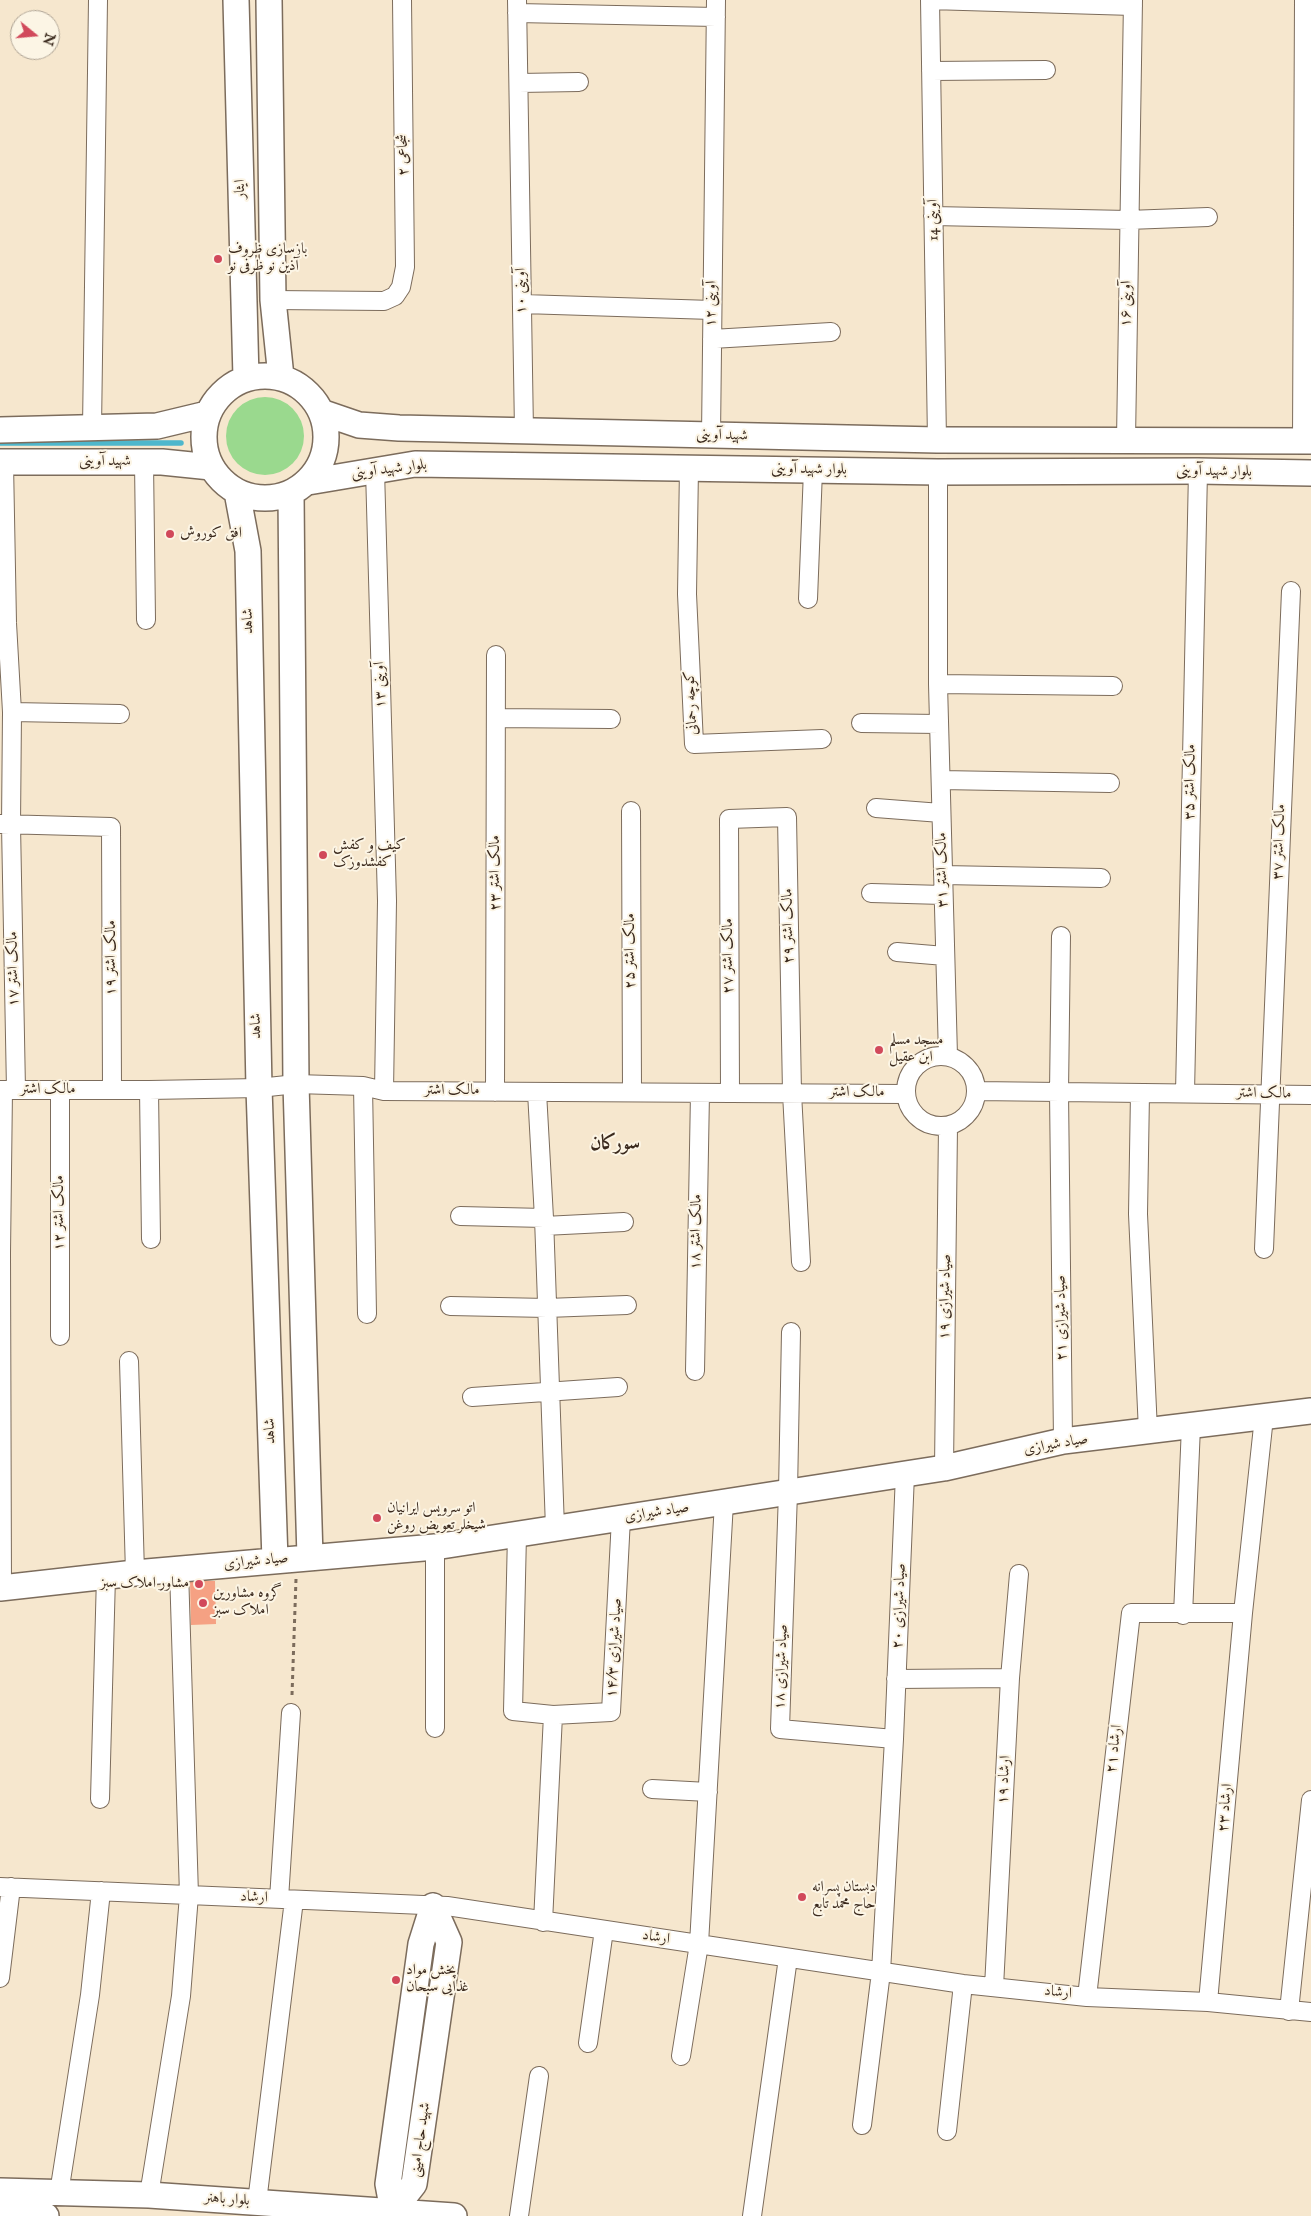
<!DOCTYPE html>
<html>
<head>
<meta charset="utf-8">
<style>
  body { margin:0 }
  #map { position:relative; width:1311px; height:2216px; overflow:hidden; background:#f6e7ce; font-family:"IM FELL English",serif }
  canvas { display:block }
  .north { position:absolute; left:10px; top:10px; width:50px; height:50px; box-sizing:border-box; background:#fcf5e5; border:1px solid #afa495; border-radius:50%; rotate:107deg; font-size:14px; font-weight:700; line-height:20px; text-align:center; color:#3b2a1e }
  .north::after { content:''; display:block; margin:auto; width:18px; height:22px; background:#d1495b; clip-path:polygon(50% 0,100% 100%,50% 72%,0 100%) }
</style>
</head>
<body>
<div id="map">
<canvas width="1311" height="2216"></canvas>
<div class="north">N</div>
</div>
<script>
const context = document.querySelector('canvas').getContext('2d');
context.lineJoin = 'round';
function paint(path, color) {
  context.fillStyle = color;
  context.fill(path, 'evenodd');
}
function shape(rows) {
  const path = new Path2D();
  for (const r of rows) {
    if (r.length === 3) {
      path.moveTo(r[0] + r[2], r[1]);
      path.arc(r[0], r[1], r[2], 0, 2 * Math.PI);
      continue;
    }
    path.moveTo(r[0], r[1]);
    for (let i = 2; i < r.length; i += 2) path.lineTo(r[i], r[i + 1]);
  }
  return path;
}
function trace(path, color, width, dash) {
  context.strokeStyle = color;
  context.lineWidth = width;
  context.lineCap = dash ? 'butt' : 'round';
  context.setLineDash(dash || []);
  context.stroke(path);
}
function label(font, color, halo, rows, align = 'center') {
  context.font = font + ' "IM FELL English",Amiri,serif';
  context.lineWidth = 4;
  context.setLineDash([]);
  context.textBaseline = 'middle';
  context.strokeStyle = halo;
  context.fillStyle = color;
  for (const [text, x, y, turn = 0] of rows) {
    context.save();
    context.translate(x, y);
    context.rotate((+turn || 0) * Math.PI / 180);
    context.textAlign = isNaN(turn) ? turn : align;
    if (halo) context.strokeText(text, 0, 0);
    context.fillText(text, 0, 0);
    context.restore();
  }
}
paint(shape([
  [265,436,39]
]), '#9ad98e');
trace(shape([
  [0,443,181,443]
]), '#4eb7cc', 5.5);
paint(shape([
  [190,1581,215,1581,216,1624,191,1625]
]), '#f5a183');
const street = shape([
  [517,0,524,431],
  [930,0,937,440],
  [930,0,1133,6],
  [517,13,716,17],
  [931,71,1046,70],
  [519,83,579,82],
  [933,216,1128,220,1208,217],
  [273,300,384,301,395,296,401,287,405,267,402,0],
  [523,304,712,310],
  [712,339,831,332],
  [92,428,98,0],
  [711,436,716,0],
  [1126,440,1133,0],
  [1302,441,1304,0],
  [144,462,146,620],
  [4,463,7,623,12,712,11,825,16,1090],
  [689,468,687,594,694,744,822,739],
  [375,470,387,901,384,1091],
  [938,472,938,684,948,1056],
  [808,599,813,470],
  [938,684,1113,686],
  [12,712,120,714],
  [496,718,611,719],
  [861,723,939,724],
  [941,780,1110,783],
  [876,808,941,813],
  [631,811,632,1092],
  [0,824,111,827,112,1090],
  [943,875,1101,878],
  [871,893,943,895],
  [1061,936,1059,1092,1063,1441],
  [897,952,945,956],
  [941,1091,35],
  [363,1086,367,1314],
  [0,1090,149,1090,259,1088,296,1084,363,1086,384,1091,905,1094],
  [149,1090,151,1239],
  [976,1091,1311,1095],
  [495,1092,496,655],
  [537,1092,544,1218,555,1528],
  [730,1093,729,819,787,817,792,1093,801,1262],
  [1140,1093,1138,1214,1148,1431],
  [1185,1093,1198,471],
  [460,1216,544,1218],
  [544,1226,624,1222],
  [1264,1249,1291,591],
  [450,1306,547,1308,627,1305],
  [791,1332,788,1492,780,1729,894,1739],
  [60,1336,60,1090],
  [129,1361,135,1573],
  [695,1371,700,1093],
  [472,1397,618,1387],
  [944,1468,948,1126],
  [517,1534,513,1711,553,1715,611,1712,621,1518],
  [435,1547,435,1728],
  [2,1588,1,1253,3,1090],
  [1183,1615,1191,1426],
  [896,1679,1010,1678],
  [652,1789,708,1792],
  [100,1799,106,1576],
  [0,1887,447,1906,963,1984,1087,1997,1208,2002,1311,2012],
  [279,1899,291,1713],
  [543,1922,553,1715],
  [0,1978,11,1887],
  [994,1987,1010,1678,1019,1574],
  [1087,1997,1131,1613,1243,1613],
  [1208,2002,1243,1613,1264,1417],
  [1289,2011,1311,1800],
  [588,2043,604,1930],
  [681,2056,699,1944,724,1502],
  [862,2125,881,1972,894,1739,905,1474],
  [947,2131,963,1984],
  [59,2193,90,1995,101,1891],
  [149,2195,181,1996,189,1895,179,1570],
  [257,2202,294,1900],
  [519,2216,539,2076],
  [752,2216,788,1958]
]);
const secondary = shape([
  [236,0,246,378],
  [269,0,273,300,281,377],
  [265,437,61],
  [321,412,359,425,399,428,937,440,1311,441],
  [0,430,157,426,207,414],
  [0,462,162,462,211,467],
  [308,482,415,464,938,472,1198,471,1311,473],
  [237,492,248,551,259,1088,275,1560],
  [291,493,296,1084,310,1557],
  [0,1588,135,1573,435,1547,944,1468,1063,1441,1311,1411],
  [433,1906,449,1942,414,2184,393,2211,388,2184,421,1944,433,1906],
  [0,2191,149,2195,454,2216],
  [0,2213,46,2216]
]);
trace(street, '#7c6c5c', 20);
trace(secondary, '#7c6c5c', 28);
trace(shape([
  [292,1695,296,1579]
]), '#7c6c5c', 3, [4, 4]);
trace(street, '#fff', 18);
trace(secondary, '#fff', 25);
for (const [x, y, r, color] of [
  [218,259,5,"#d1495b"],
  [170,534,5,"#d1495b"],
  [323,855,5,"#d1495b"],
  [879,1050,5,"#d1495b"],
  [377,1518,5,"#d1495b"],
  [199,1584,5,"#d1495b"],
  [203,1603,5,"#d1495b"],
  [802,1897,5,"#d1495b"],
  [396,1980,5,"#d1495b"]
]) {
  const dot = new Path2D();
  dot.arc(x, y, r, 0, 2 * Math.PI);
  context.fillStyle = color;
  context.fill(dot);
  trace(dot, '#fcf5e5', 2);
}
label('15px', '#3b2a1e', '#fcf5e5', [
  ["شجاعی ۲",404,155,-91],
  ["ایثار",241,189,-91],
  ["آوینی 14",934,220,-91],
  ["۱۰ آوینی",522,291,-91],
  ["۱۲ آوینی",712,304,-89],
  ["۱۶ آوینی",1127,304,-89],
  ["شهید آوینی",722,436,1],
  ["شهید آوینی",105,462],
  ["بلوار شهید آوینی",389,470,-7],
  ["بلوار شهید آوینی",809,470,1],
  ["بلوار شهید آوینی",1214,472,1],
  ["شاهد",249,621,-91],
  ["آوینی ۱۳",381,685,-92],
  ["کوچه رحمانی",692,703,-93],
  ["مالک اشتر ۳۵",1191,782,-89],
  ["مالک اشتر ۳۷",1280,842,-88],
  ["مالک اشتر ۳۱",943,870,-91],
  ["مالک اشتر ۲۳",496,873,-90],
  ["مالک اشتر ۲۹",789,926,-91],
  ["مالک اشتر ۲۵",631,951,-90],
  ["مالک اشتر ۲۷",729,956,-90],
  ["مالک اشتر ۱۹",112,958,-90],
  ["مالک اشتر ۱۷",14,969,-91],
  ["شاهد",257,1026,-91],
  ["مالک اشتر",48,1090],
  ["مالک اشتر",452,1091],
  ["مالک اشتر",857,1093],
  ["مالک اشتر",1264,1094,1],
  ["مالک اشتر ۱۲",60,1213,-90],
  ["مالک اشتر ۱۸",697,1232,-89],
  ["صیاد شیرازی ۱۹",946,1297,-89],
  ["صیاد شیرازی ۲۱",1062,1318,-91],
  ["شاهد",271,1431,-92],
  ["صیاد شیرازی",1056,1445,-10],
  ["صیاد شیرازی",657,1513,-9],
  ["صیاد شیرازی",256,1562,-6],
  ["صیاد شیرازی ۲۰",900,1606,-88],
  ["صیاد شیرازی ۱۴/۳",615,1648,-87],
  ["صیاد شیرازی ۱۸",782,1667,-88],
  ["ارشاد ۲۱",1115,1749,-83],
  ["ارشاد ۱۹",1005,1780,-87],
  ["ارشاد ۲۳",1226,1808,-85],
  ["ارشاد",254,1898,2],
  ["ارشاد",656,1938,9],
  ["ارشاد",1058,1993,6],
  ["شهید حاج امینی",421,2140,-82],
  ["بلوار باهنر",227,2200,4]
]);
label('15px', '#3b2a1e', '#fcf5e5', [
  ["بازسازی ظروف",228,250],
  ["آذین نو ظرفی نو",228,267],
  ["افق کوروش",180,534],
  ["کیف و کفش",333,846],
  ["کفشدوزک",333,863],
  ["مسجد مسلم",889,1041],
  ["ابن عقیل",889,1058],
  ["اتو سرویس ایرانیان",387,1509],
  ["شیخلر تعویض روغن",387,1526],
  ["مشاور املاک سبز",189,1584,"right"],
  ["گروه مشاورین",213,1594],
  ["املاک سبز",213,1611],
  ["دبستان پسرانه",812,1888],
  ["حاج محمد تابع",812,1905],
  ["پخش مواد",406,1971],
  ["غذایی سبحان",406,1988]
], 'left');
label('bold 20px', '#3b2a1e', '#fcf5e5', [
  ["سورکان",615,1145]
]);
</script>
</body>
</html>
